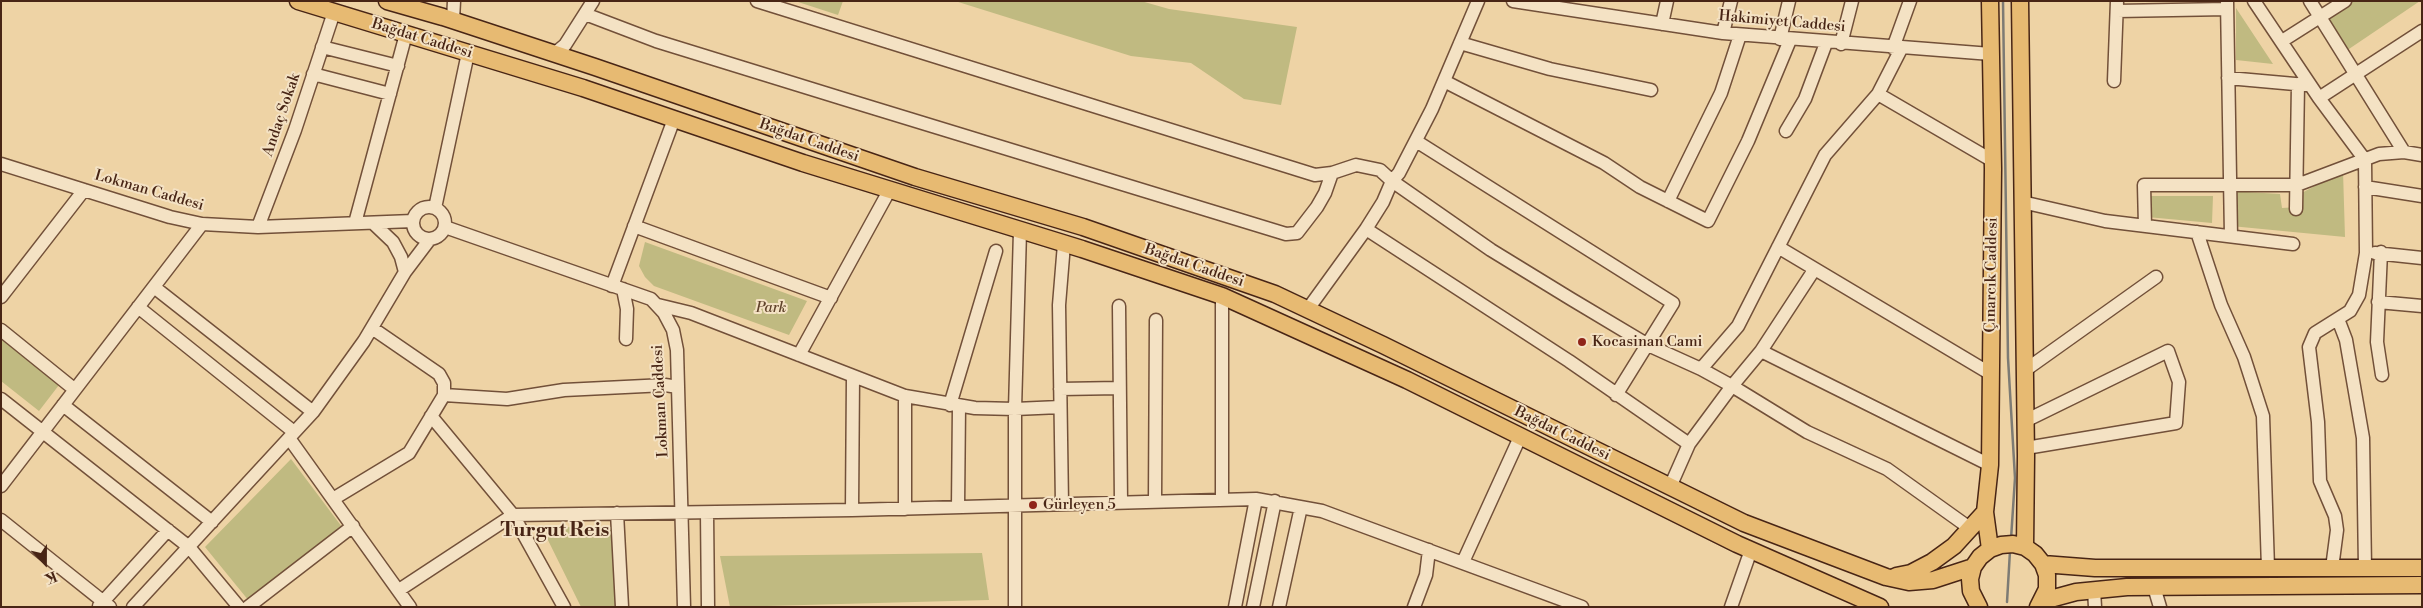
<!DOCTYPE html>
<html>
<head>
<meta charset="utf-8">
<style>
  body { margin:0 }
  #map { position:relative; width:2423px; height:608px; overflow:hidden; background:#eed3a5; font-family:"Libre Bodoni",serif }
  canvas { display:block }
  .frame { position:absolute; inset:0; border:2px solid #482515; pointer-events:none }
  .north { position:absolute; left:20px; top:538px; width:50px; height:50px; -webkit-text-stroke:4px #f4e2c4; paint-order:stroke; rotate:158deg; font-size:14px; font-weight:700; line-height:20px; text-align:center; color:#482515 }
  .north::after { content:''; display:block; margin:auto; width:18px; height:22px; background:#482515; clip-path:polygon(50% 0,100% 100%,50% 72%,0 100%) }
</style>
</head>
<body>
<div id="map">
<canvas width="2423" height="608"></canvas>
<div class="frame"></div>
<div class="north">K</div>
</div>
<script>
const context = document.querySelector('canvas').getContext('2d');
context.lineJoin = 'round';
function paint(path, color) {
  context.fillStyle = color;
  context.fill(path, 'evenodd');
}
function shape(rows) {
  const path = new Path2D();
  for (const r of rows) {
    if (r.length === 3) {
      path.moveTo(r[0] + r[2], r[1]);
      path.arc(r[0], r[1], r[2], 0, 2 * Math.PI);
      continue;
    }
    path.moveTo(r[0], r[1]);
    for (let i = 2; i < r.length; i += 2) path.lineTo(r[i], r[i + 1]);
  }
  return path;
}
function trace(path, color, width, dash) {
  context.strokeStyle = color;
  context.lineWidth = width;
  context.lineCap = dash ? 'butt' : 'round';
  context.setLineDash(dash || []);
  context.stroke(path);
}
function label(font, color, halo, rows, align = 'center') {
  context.font = font + ' "Libre Bodoni",serif';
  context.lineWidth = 4;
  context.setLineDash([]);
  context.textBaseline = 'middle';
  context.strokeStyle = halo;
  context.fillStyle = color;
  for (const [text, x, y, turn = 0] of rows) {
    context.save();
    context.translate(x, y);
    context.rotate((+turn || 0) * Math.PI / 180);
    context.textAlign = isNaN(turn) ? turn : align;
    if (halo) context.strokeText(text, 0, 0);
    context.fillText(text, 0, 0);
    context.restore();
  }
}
paint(shape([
  [795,1,843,1,838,15],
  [955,1,1141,1,1169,9,1297,27,1281,105,1244,99,1191,63,1131,56],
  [2353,1,2420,1,2346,51,2325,19],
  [2236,8,2273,64,2236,60],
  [2343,171,2345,237,2231,226,2230,191,2280,194,2282,208,2298,207,2296,196],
  [2146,196,2213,196,2212,223,2147,217],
  [645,242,807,301,789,335,654,286,645,277,639,266],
  [1,336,59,385,39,411,1,381],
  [291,459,342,527,249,601,205,547],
  [611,526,616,607,581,607,542,528],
  [982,553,989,600,730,607,720,556]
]), '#c0ba81');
trace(shape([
  [2003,1,2008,358,2015,478,2011,539],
  [2007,602,2010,551]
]), '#7d7b74', 2.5);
const minor = shape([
  [757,1,1315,175,1332,173,1356,165,1380,170,1392,181,1491,250,1571,299,1648,345,1701,369,1732,386,1807,432,1887,469,1971,529],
  [1513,1,1723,33,1991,54],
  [2227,1,2231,236],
  [2254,1,2319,98,2365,160,2366,253,2359,295,2350,311,2315,333,2309,347,2318,422,2320,481,2335,516,2337,530,2332,568],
  [2310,1,2404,152],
  [2117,11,2227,9],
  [585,14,656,41,844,99,1286,234,1297,233,1317,207,1325,193,1332,173],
  [453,20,454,1],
  [1662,24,1667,1],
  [1723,33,1731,1],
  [1780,39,1789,1],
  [2282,41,2345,1],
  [1460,43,1550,69,1651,90],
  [1841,44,1852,1],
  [322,47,398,66],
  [1893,48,1910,1],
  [554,54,565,45,593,1],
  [313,74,390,94],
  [2228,78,2306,85],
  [1444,81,1604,163,1640,187,1708,221,1748,141,1790,40],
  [2114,81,2117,1],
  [1878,94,1993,161],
  [2319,98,2422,31],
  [1786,131,1805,99,1826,43],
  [1416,141,1673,303,1616,395],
  [1,164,170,217,202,224,258,227,413,221],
  [2365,187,2422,196],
  [1668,201,1721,93,1740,35],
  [2022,202,2105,221,2293,244],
  [429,223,16],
  [435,208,468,53],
  [2296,209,2298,84],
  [355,223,406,34],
  [373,223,393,242,401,257,405,272],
  [634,226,831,298],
  [2145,226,2144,185,2297,185,2379,154,2404,152,2422,155],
  [258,227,295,130,334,12],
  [445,227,651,299,664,313,673,330,677,350,684,607],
  [1366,229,1569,361,1689,444,1670,487],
  [2197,232,2221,305,2244,357,2263,416,2268,568],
  [1778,247,1991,374],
  [2381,252,2377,342,2382,375],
  [2375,253,2422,258],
  [612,286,674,119],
  [154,287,313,412],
  [623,289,627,309,626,339],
  [1,297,84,190],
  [2378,302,2422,306],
  [658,305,691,313,905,396,975,408,1015,409,1060,407],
  [1119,306,1121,502],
  [138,307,294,432],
  [1308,309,1366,229,1383,202,1392,181,1399,173,1432,109,1478,1],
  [2338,319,2346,340,2363,438,2365,568],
  [1,330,74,389],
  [1761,351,1990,465],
  [799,355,889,191],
  [1701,369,1738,326,1825,155,1878,94,1901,49],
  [2024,371,2156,277],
  [1060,389,1119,388],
  [444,395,507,399,564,390,665,385,678,387],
  [905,396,905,509],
  [1,399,189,547,239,607],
  [63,405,212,522],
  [950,405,996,251],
  [431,416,513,515,564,607],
  [2025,421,2168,351,2179,382,2176,423,2026,448],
  [289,438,410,607],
  [1689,444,1732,386,1761,351,1814,270],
  [1,486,202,224],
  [333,499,409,453,444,395,444,383,439,374,372,328],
  [1222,500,1222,296],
  [1155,501,1156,320],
  [1062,504,1059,305,1064,244],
  [958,507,959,406],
  [852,510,853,376],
  [617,513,622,607],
  [707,513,708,607],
  [1,520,110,607],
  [1463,562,1520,437],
  [2154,587,2160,607],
  [399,590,513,515,852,510,1256,499,1322,511,1582,607],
  [2094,590,2095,607],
  [99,606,168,530],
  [133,607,313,412,364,341,405,272,430,239],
  [248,607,353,526],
  [1015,607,1015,409,1020,231],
  [1235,607,1256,499],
  [1253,607,1275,501],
  [1279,607,1301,507],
  [1414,607,1426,575,1429,550],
  [1731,607,1751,550]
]);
const major = shape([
  [298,1,583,88,803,163,1082,249,1222,296,1407,380,1737,544,1880,607],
  [387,1,443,17,595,67,915,177,1083,227,1275,294,1383,345,1744,523,1886,577,1909,582,1933,580,1973,567],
  [2020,1,2026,456,2025,547],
  [1990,549,1985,512,1990,465,1993,169,1990,1],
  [2043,564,2095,568,2422,568],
  [1896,576,1911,573,1932,562,1954,546,1985,512],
  [2043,601,2076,592,2127,587,2422,585],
  [1979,607,1971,591,1970,579,1973,567,1980,557,1990,549,2001,545,2013,544,2025,547,2035,554,2043,564,2047,575,2047,589,2038,607]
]);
trace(minor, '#725039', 15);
trace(major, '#482515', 19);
trace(minor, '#f4e2c4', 12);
trace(major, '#e7ba72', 16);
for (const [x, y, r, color] of [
  [1582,342,5,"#8f2418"],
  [1033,505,5,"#8f2418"]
]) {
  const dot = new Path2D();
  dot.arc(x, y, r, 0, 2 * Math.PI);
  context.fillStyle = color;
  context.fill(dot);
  trace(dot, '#f4e2c4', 2);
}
label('15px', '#482515', '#f4e2c4', [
  ["Hakimiyet Caddesi",1782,22,5],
  ["Bağdat Caddesi",422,39,17],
  ["Andaç Sokak",282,115,-71],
  ["Bağdat Caddesi",809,141,19],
  ["Lokman Caddesi",149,191,16],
  ["Bağdat Caddesi",1194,266,19],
  ["Çınarcık Caddesi",1992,275,-89],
  ["Lokman Caddesi",661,401,-93],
  ["Bağdat Caddesi",1562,434,26]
]);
label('italic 15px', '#60432b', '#f4e2c4', [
  ["Park",771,308]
]);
label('15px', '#482515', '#f4e2c4', [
  ["Kocasinan Cami",1592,342],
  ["Gürleyen 5",1043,505]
], 'left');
label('bold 20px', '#482515', '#f4e2c4', [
  ["Turgut Reis",555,531]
]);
</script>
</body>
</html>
